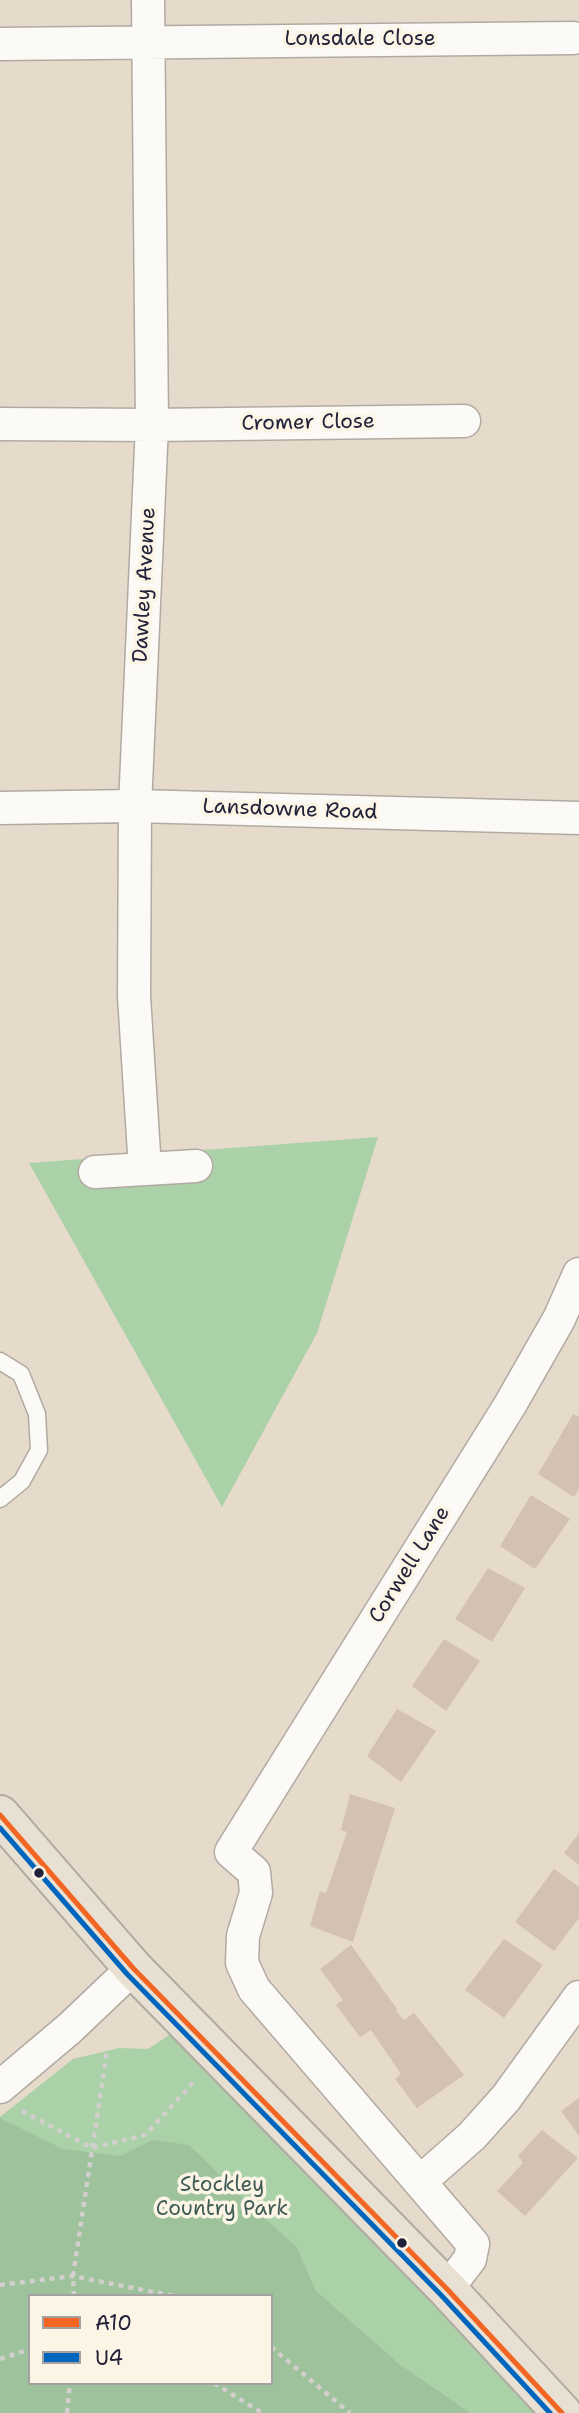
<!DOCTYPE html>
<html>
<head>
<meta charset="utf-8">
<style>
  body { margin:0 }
  #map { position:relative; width:579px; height:2413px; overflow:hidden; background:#e6dbcb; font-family:"Shantell Sans",sans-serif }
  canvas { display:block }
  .legend { position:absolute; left:28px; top:2294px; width:245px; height:91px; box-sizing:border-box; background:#fcf5e5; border:2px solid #a5a1a1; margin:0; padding:9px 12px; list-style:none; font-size:21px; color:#22223b }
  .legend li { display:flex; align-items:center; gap:14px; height:35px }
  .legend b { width:35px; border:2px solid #a5a1a1 }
</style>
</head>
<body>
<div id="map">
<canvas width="579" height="2413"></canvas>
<ul class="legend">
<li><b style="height:9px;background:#f26522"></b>A10</li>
<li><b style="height:9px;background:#0065bd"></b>U4</li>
</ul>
</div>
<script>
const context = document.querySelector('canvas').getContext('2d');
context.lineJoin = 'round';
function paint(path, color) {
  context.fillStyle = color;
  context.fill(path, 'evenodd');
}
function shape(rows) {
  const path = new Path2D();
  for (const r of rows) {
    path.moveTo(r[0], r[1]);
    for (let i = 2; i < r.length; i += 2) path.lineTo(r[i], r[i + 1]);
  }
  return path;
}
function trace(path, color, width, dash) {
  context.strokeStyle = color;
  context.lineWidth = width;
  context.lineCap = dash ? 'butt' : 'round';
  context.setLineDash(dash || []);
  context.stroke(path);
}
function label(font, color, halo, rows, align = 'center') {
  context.font = font + ' "Shantell Sans",sans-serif';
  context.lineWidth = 7;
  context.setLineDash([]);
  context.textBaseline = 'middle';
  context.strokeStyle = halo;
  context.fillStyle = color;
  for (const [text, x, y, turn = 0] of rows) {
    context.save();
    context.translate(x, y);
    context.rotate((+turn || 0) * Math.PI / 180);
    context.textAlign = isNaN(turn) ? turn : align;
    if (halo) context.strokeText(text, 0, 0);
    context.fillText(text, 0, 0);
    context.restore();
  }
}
paint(shape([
  [378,1137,317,1333,222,1507,29,1163],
  [187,2023,562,2413,0,2413,0,2117,73,2059,119,2048,148,2049],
  [30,2296,271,2296,271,2383,30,2383]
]), '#aad1a7');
paint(shape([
  [0,2118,63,2149,120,2156,153,2140,189,2145,258,2213,296,2246,316,2291,399,2364,470,2413,0,2413],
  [30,2296,271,2296,271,2383,30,2383]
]), '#9dc29c');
paint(shape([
  [573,1414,579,1417,579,1489,574,1497,538,1474],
  [531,1495,570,1519,535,1569,500,1546],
  [488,1568,525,1588,492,1642,455,1619],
  [444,1639,480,1661,446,1711,412,1686],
  [397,1709,436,1731,401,1782,367,1756],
  [350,1794,395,1808,353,1942,310,1926,320,1891,326,1893,347,1832,341,1830],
  [579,1833,579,1865,564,1853],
  [554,1869,579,1887,579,1918,554,1951,515,1922],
  [504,1939,543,1965,504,2018,465,1990],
  [351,1945,397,2009,396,2011,404,2020,414,2013,464,2075,417,2108,395,2079,401,2074,371,2030,360,2037,336,2005,343,2000,320,1969],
  [579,2098,579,2136,561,2111],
  [542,2130,578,2158,525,2216,497,2191,523,2163,518,2156]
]), '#d3c1b3');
const service = shape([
  [0,1361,21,1374,37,1414,39,1450,22,1481,0,1499]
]);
const minor = shape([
  [0,44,573,38],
  [0,424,152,425,464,421],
  [0,808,135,806,579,818],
  [145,1169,134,996,135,806,152,425,148,0],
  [95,1172,196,1166],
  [0,2087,70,2028,133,1968],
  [421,2181,472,2136,506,2098,579,1997],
  [447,2289,470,2259,473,2244,254,1989,242,1963,243,1936,256,1893,254,1872,231,1852,510,1405,559,1319,579,1274]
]);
const primary = shape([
  [0,1815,133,1968,447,2289,562,2413]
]);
trace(service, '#b1aaa2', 19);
trace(minor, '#b1aaa2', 35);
trace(primary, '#b1aaa2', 42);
trace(shape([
  [22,2111,92,2148,145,2135,193,2083],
  [0,2285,73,2276,174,2296],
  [74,2296,73,2276,107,2051],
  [271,2347,350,2413],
  [0,2359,30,2349],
  [214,2383,262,2413],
  [67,2413,70,2383]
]), '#d2cfcd', 4.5, [5, 5]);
trace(service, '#fbfaf7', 16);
trace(minor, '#fbfaf7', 32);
trace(primary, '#e7e0d3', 38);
trace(shape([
  [0,1815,133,1968,447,2289,562,2413]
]), '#f26522', 5);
trace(shape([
  [0,1828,127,1974,441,2295,550,2413]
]), '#0065bd', 5);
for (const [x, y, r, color] of [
  [39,1873,6,"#22223b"],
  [402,2243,6,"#22223b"]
]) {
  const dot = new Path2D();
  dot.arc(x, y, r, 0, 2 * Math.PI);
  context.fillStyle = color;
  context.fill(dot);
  trace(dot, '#fcf5e5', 2.5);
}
label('21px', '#22223b', '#fcf5e5', [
  ["Lonsdale Close",360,40],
  ["Cromer Close",308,423,-1],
  ["Dawley Avenue",145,585,-87],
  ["Lansdowne Road",290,810,2],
  ["Corwell Lane",410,1565,-58]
]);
label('21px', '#405c57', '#fcf5e5', [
  ["Stockley",222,2186],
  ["Country Park",222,2210]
]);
</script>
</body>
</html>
